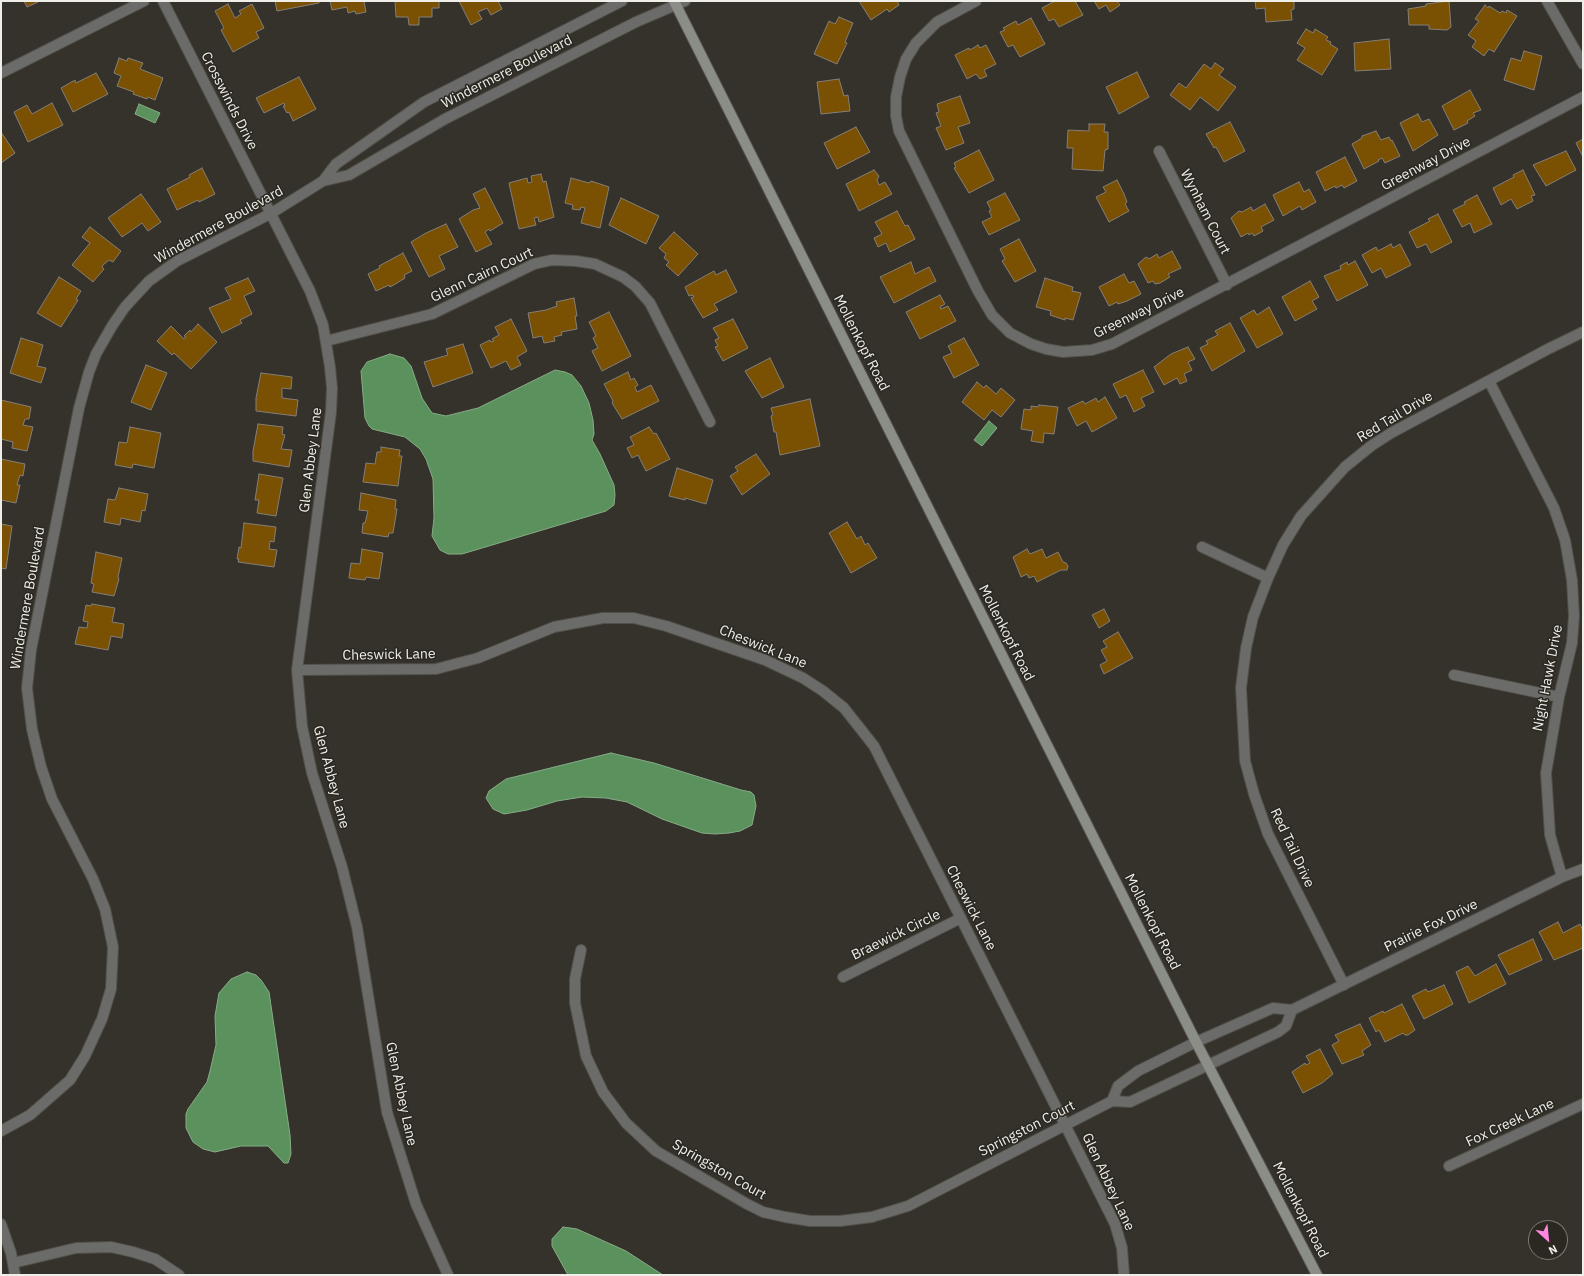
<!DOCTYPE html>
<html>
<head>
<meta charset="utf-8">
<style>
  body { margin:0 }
  #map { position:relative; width:1584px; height:1276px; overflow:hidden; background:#34322a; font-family:"IBM Plex Sans",sans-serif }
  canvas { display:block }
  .frame { position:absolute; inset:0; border:2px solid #efeee9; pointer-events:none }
  .north { position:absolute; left:1528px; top:1220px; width:40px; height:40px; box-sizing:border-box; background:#2a2821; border:1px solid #797771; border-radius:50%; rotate:153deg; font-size:11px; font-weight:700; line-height:16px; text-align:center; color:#efeee9 }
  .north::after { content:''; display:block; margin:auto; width:14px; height:18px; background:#fe85e0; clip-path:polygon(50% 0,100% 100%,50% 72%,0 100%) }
</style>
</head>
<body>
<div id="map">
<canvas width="1584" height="1276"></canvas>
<div class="frame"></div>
<div class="north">N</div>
</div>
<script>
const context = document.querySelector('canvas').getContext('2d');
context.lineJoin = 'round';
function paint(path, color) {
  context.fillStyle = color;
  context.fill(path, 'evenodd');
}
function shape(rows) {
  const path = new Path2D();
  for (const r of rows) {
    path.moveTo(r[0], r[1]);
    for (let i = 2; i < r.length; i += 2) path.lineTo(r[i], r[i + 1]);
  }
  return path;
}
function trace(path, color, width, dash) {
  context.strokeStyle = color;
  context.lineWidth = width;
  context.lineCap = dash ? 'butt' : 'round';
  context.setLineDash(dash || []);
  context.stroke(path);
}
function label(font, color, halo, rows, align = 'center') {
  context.font = font + ' "IBM Plex Sans",sans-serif';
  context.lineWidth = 3;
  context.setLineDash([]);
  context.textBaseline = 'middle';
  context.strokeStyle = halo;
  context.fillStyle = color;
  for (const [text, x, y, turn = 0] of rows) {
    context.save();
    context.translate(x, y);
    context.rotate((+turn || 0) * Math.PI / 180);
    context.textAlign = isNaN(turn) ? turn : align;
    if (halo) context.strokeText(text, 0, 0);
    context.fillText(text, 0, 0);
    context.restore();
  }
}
const water = shape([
  [139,104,160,113,155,123,135,114,139,104],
  [390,354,404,358,411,366,422,398,432,413,446,416,478,408,555,370,565,372,572,375,581,386,589,403,593,420,594,434,592,440,600,454,614,485,615,495,614,505,606,511,462,554,448,554,440,550,432,536,434,518,433,479,426,459,420,449,405,437,372,429,369,426,365,418,361,371,367,362,390,354],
  [989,421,997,428,982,446,974,440,989,421],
  [611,753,654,763,741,790,751,792,754,795,756,806,752,825,740,831,729,833,715,834,702,833,662,819,627,802,606,798,582,797,557,801,527,810,504,814,493,809,486,798,489,791,506,779,611,753],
  [247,972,256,975,261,980,269,992,290,1135,291,1154,288,1163,284,1163,268,1146,241,1146,215,1152,203,1149,193,1142,186,1128,186,1114,188,1109,207,1082,210,1071,216,1045,215,1016,219,993,231,979,247,972],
  [563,1227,577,1229,626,1251,663,1275,568,1275,552,1246,552,1239,563,1227]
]);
paint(water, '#5a915d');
trace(water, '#87ad87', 1);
const building = shape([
  [24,1,37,1,38,2,27,7,24,1],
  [275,1,319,1,319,3,277,11,275,1],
  [330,1,364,1,366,12,356,14,355,11,348,13,347,7,332,10,330,1],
  [395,1,439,1,439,8,432,8,432,17,419,17,419,25,409,25,408,17,396,17,395,1],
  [459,1,498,1,502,9,491,15,487,8,478,12,482,19,471,25,459,1],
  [859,1,897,1,899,5,889,12,887,9,871,20,859,1],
  [1055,1,1075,1,1083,15,1059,27,1054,19,1049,21,1042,8,1055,1],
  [1094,1,1117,1,1120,5,1110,12,1106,5,1099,9,1094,1],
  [1255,1,1294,1,1294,9,1291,10,1292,20,1266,22,1265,8,1256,9,1255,1],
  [1449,1,1451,27,1447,30,1429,29,1429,25,1409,25,1408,9,1426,6,1426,4,1449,1],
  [228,4,235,18,241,14,239,11,252,4,264,28,256,32,259,38,233,52,221,30,224,28,215,11,228,4],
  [1485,5,1488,8,1489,6,1500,13,1502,11,1506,13,1507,10,1517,16,1494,52,1489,49,1484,56,1472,47,1476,41,1468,35,1479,21,1475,19,1485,5],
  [839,17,853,23,845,42,847,43,837,64,814,54,829,21,835,24,839,17],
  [1031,18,1045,44,1020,57,1013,45,1008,47,1000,32,1005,30,1003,28,1016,21,1018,25,1031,18],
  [1306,29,1313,33,1315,29,1328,37,1326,40,1331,42,1330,44,1338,49,1322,75,1297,60,1305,48,1297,43,1306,29],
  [1389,39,1391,69,1355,71,1354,43,1389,39],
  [978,45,980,48,986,45,996,64,984,70,987,76,980,79,976,74,967,79,955,55,969,48,970,50,978,45],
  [1524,51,1542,56,1534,90,1504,80,1511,58,1521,61,1524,51],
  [119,58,127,61,128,58,143,63,140,69,163,78,155,100,148,97,147,99,133,94,134,92,117,86,121,76,114,73,119,58],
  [1215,63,1224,69,1219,75,1236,87,1218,111,1200,97,1190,110,1170,95,1179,83,1186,88,1204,64,1211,69,1215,63],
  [1137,72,1149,97,1119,114,1106,87,1137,72],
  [96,73,108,94,73,112,61,88,75,80,76,83,96,73],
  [299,77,316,109,293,121,289,112,287,113,283,106,285,106,284,103,264,113,256,98,299,77],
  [839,79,844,96,848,95,850,111,821,114,817,82,839,79],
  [1470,90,1481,110,1473,113,1475,116,1467,121,1468,123,1454,130,1442,106,1470,90],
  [960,96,970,123,958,127,964,143,946,150,936,128,941,126,936,113,939,112,937,104,960,96],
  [52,103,63,125,28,142,14,112,27,105,32,114,52,103],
  [1418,114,1422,122,1429,119,1438,135,1413,151,1400,123,1418,114],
  [1230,122,1245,151,1224,162,1216,147,1214,148,1206,134,1230,122],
  [1089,124,1105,124,1104,132,1108,132,1108,149,1105,150,1103,171,1072,169,1073,148,1067,148,1068,130,1089,131,1089,124],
  [856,127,870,152,837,169,824,143,856,127],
  [1376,131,1381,140,1389,137,1391,141,1392,140,1400,156,1385,163,1382,158,1378,160,1379,161,1364,169,1352,144,1362,138,1362,136,1376,131],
  [1,132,15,153,1,163,1,132],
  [1583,139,1583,157,1576,143,1583,139],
  [979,150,994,180,969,193,954,168,956,167,954,163,979,150],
  [1566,151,1576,170,1546,186,1533,165,1566,151],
  [1345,157,1357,181,1344,188,1342,185,1336,188,1335,186,1325,191,1316,172,1345,157],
  [202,168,215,194,199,202,198,200,177,210,167,189,190,177,189,175,202,168],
  [874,170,879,176,877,180,879,185,885,182,892,194,859,211,846,184,874,170],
  [1523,170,1535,195,1531,196,1533,201,1517,209,1511,199,1501,205,1493,188,1514,177,1513,175,1523,170],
  [541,174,543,182,546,181,554,217,539,222,538,217,534,218,536,225,519,229,509,183,527,178,528,183,532,182,531,176,541,174],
  [571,178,589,183,591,181,609,187,600,228,581,223,585,208,581,207,580,210,572,209,573,205,565,203,571,178],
  [1117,180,1124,194,1127,202,1125,204,1129,211,1109,222,1096,197,1106,192,1103,187,1117,180],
  [1299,182,1304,192,1309,189,1316,202,1302,210,1300,206,1283,216,1273,195,1299,182],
  [485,188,503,223,490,231,489,229,485,232,492,244,476,252,459,219,473,210,480,208,473,194,485,188],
  [1005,193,1020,220,989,235,982,222,992,217,989,211,991,210,987,202,1005,193],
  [141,194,161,222,148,231,142,223,122,237,108,218,141,194],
  [1477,195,1492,224,1474,233,1470,223,1462,227,1453,210,1465,204,1464,202,1477,195],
  [621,198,659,216,646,244,609,225,621,198],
  [1265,204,1274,220,1261,227,1263,231,1254,236,1252,233,1249,235,1248,233,1241,237,1231,218,1239,211,1242,212,1251,207,1253,211,1265,204],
  [897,211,905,226,908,225,915,239,890,252,886,243,878,247,874,238,882,234,875,222,897,211],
  [1438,214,1452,242,1431,253,1426,244,1417,248,1409,232,1430,221,1428,219,1438,214],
  [446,224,458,247,439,256,445,269,429,277,411,242,426,233,446,224],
  [90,227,121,251,113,262,109,260,103,265,102,267,104,269,93,282,72,265,90,243,82,237,90,227],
  [674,232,698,254,678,276,666,265,669,262,664,258,666,254,659,248,674,232],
  [1019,239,1036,271,1015,282,1002,261,1005,259,1000,249,1019,239],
  [1391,244,1393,248,1400,244,1411,265,1386,278,1381,268,1372,273,1362,255,1376,247,1378,251,1391,244],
  [1172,251,1181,268,1168,274,1170,277,1160,283,1155,284,1153,281,1148,283,1138,264,1146,257,1149,259,1157,254,1159,258,1172,251],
  [403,253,412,271,404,275,405,278,397,283,390,287,389,285,376,291,368,274,380,268,379,266,403,253],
  [1355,261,1368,285,1337,301,1324,276,1341,269,1340,266,1347,262,1348,265,1355,261],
  [911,262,915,274,929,267,936,281,894,303,880,277,911,262],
  [726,270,737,292,714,304,718,310,703,318,691,298,694,297,693,295,689,296,685,287,714,271,716,275,726,270],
  [1124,274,1129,283,1134,281,1141,294,1127,301,1118,304,1117,302,1109,306,1099,287,1124,274],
  [59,277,81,291,76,299,78,300,61,327,37,313,59,277],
  [248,278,255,291,244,296,252,314,240,320,242,323,222,333,209,308,231,299,225,288,248,278],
  [1045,278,1073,287,1072,291,1081,293,1073,320,1065,318,1065,320,1050,315,1051,311,1036,307,1045,278],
  [1310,281,1319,297,1312,301,1317,309,1295,321,1282,297,1310,281],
  [940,295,945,304,940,307,941,309,948,306,956,321,920,339,906,312,940,295],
  [574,298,577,316,575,316,577,329,561,332,562,335,554,337,555,341,544,343,542,336,533,338,528,313,546,310,557,306,556,302,574,298],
  [1269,307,1283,334,1257,348,1240,318,1254,310,1257,315,1269,307],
  [609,312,631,356,602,371,592,351,598,348,593,338,596,336,589,322,609,312],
  [511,319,527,351,517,357,521,365,511,370,506,361,491,368,480,345,490,340,491,342,494,341,492,339,499,335,495,327,511,319],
  [733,319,748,348,723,361,715,347,718,346,715,340,719,338,713,328,733,319],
  [1230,323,1245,351,1212,371,1200,348,1208,344,1206,341,1218,335,1215,331,1230,323],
  [198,324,217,342,191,369,174,353,172,355,157,341,171,326,184,339,186,337,184,336,190,330,191,332,198,324],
  [21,338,43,345,37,366,46,368,41,383,10,373,21,338],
  [964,338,979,365,954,378,943,357,952,353,948,346,964,338],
  [463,344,473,373,433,387,424,362,448,355,446,349,463,344],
  [1188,347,1195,359,1188,362,1192,370,1184,374,1187,381,1180,384,1177,378,1164,385,1154,367,1171,354,1188,347],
  [770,358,784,387,762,398,745,371,770,358],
  [146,365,167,373,151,410,131,402,146,365],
  [1143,370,1154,392,1141,398,1145,406,1134,412,1126,395,1120,398,1113,384,1143,370],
  [628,372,631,380,634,378,638,385,635,387,637,392,651,385,659,401,622,419,612,403,613,401,604,384,628,372],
  [261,373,292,377,291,389,282,388,282,398,298,400,296,416,256,411,256,398,261,373],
  [977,382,984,388,986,385,996,394,1001,388,1015,400,1001,417,992,410,984,420,962,402,977,382],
  [1105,397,1117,418,1092,432,1086,421,1077,426,1068,408,1083,401,1085,404,1096,398,1098,402,1105,397],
  [810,399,820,446,780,455,776,432,774,432,771,416,773,415,771,408,810,399],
  [1,400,31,407,29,419,25,419,23,425,33,427,27,451,12,448,13,442,1,439,1,400],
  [1039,405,1058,407,1054,434,1044,433,1043,443,1031,441,1033,431,1021,429,1024,409,1031,410,1031,406,1038,407,1039,405],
  [258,424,283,427,282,434,285,435,281,449,292,450,289,467,253,461,253,451,258,424],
  [130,427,161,433,154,468,133,464,132,468,115,465,119,442,127,443,130,427],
  [649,427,654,434,656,433,670,459,646,471,638,455,632,458,627,448,634,445,630,437,649,427],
  [381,447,400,450,399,456,402,456,398,486,363,482,366,463,375,464,377,452,381,452,381,447],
  [756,454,770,474,742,495,730,476,738,471,735,467,756,454],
  [1,459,25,464,23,476,20,475,17,485,20,485,16,503,1,500,1,459],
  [677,468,713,480,706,504,685,498,685,500,669,496,677,468],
  [259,474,283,478,276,516,257,513,259,500,255,500,259,474],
  [119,488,148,494,145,511,142,510,140,522,121,518,120,525,104,522,108,499,115,500,119,488],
  [361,493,396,500,395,509,397,509,393,533,389,533,388,537,362,533,363,523,365,523,368,511,359,510,361,493],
  [847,522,857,539,861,536,865,545,868,543,877,558,851,573,829,533,847,522],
  [244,523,276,527,274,542,270,541,269,549,277,550,274,567,238,562,239,559,237,559,239,547,241,548,244,523],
  [1,524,12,526,6,569,1,568,1,524],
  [362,549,383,553,379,579,366,577,365,580,349,578,351,563,360,564,362,549],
  [1027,549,1030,554,1042,549,1046,558,1058,552,1063,562,1066,563,1068,566,1067,570,1061,570,1037,582,1034,576,1029,578,1027,574,1021,577,1013,557,1027,549],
  [96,552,122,558,118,577,119,579,114,596,92,592,94,584,91,583,96,552],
  [92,604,115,608,112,622,124,624,122,638,111,636,108,650,75,644,79,627,87,628,88,622,83,621,86,605,91,606,92,604],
  [1104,609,1110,621,1099,628,1092,615,1104,609],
  [1118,632,1133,658,1104,674,1100,665,1107,661,1101,650,1107,647,1103,641,1118,632],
  [1558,922,1563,933,1580,924,1583,931,1583,948,1554,960,1539,932,1558,922],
  [1533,939,1542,960,1509,975,1498,955,1533,939],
  [1496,964,1506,984,1469,1003,1456,972,1468,966,1475,976,1496,964],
  [1444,985,1453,1004,1424,1019,1412,996,1426,989,1428,992,1444,985],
  [1402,1004,1415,1030,1408,1035,1405,1035,1403,1033,1385,1042,1379,1030,1376,1032,1369,1018,1383,1011,1384,1013,1402,1004],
  [1360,1024,1371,1045,1362,1051,1364,1055,1342,1064,1332,1045,1339,1041,1335,1035,1360,1024],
  [1320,1049,1333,1074,1322,1083,1303,1093,1292,1072,1305,1063,1306,1065,1310,1063,1306,1056,1320,1049]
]);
paint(building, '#7a5003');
trace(building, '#857f78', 1);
const street = shape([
  [163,1,310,291,323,325,330,367,332,388,331,412,297,670,302,726,312,773,342,867,357,927,387,1112,416,1204,448,1275],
  [976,1,937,22,916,43,906,59,900,77,896,97,896,116,899,131,978,291,992,315,1010,333,1031,344,1046,349,1063,352,1092,350,1112,344,1583,97],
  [1547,1,1583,64],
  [1,73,144,1],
  [1159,151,1227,285],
  [323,181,349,175,445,119,636,22,685,1],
  [326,341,432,314,534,264,552,260,576,261,595,264,623,277,635,286,650,303,710,422],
  [1489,381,1554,508,1565,540,1572,580,1574,616,1572,643,1559,697,1546,773,1550,835,1562,877],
  [1202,547,1268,578],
  [297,670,436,669,478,658,554,627,603,618,634,618,666,626,765,660,803,678,823,691,844,708,874,746,1115,1224,1122,1248,1124,1275],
  [1454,675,1559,697],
  [581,950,575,979,575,1003,586,1056,603,1092,626,1123,656,1151,747,1204,763,1212,785,1217,810,1221,840,1221,872,1217,908,1206,1112,1101,1130,1102,1278,1032,1286,1026,1292,1010],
  [843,977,961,918],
  [1344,985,1268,834,1254,794,1245,761,1241,688,1246,648,1253,617,1268,578,1283,545,1301,516,1345,467,1371,446,1391,433,1548,349,1583,332],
  [1112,1101,1118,1086,1138,1071,1196,1042,1273,1008,1292,1010,1562,877,1583,869],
  [1,1131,30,1115,70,1080,85,1056,102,1019,111,989,113,947,105,909,93,879,52,799,41,767,32,729,27,688,31,650,79,408,89,372,96,354,112,326,125,307,149,281,177,261,270,214,323,181,336,164,424,102,622,1],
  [1449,1166,1583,1104],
  [1,1224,11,1253,15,1275],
  [13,1263,76,1248,111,1247,133,1252,155,1259,179,1275]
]);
const secondary = shape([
  [674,1,1196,1042,1317,1275]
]);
trace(street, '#525049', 12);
trace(secondary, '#525049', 12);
trace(street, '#6b6c69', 10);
trace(secondary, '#8b8d87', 10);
label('14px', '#efeee9', '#2a2821', [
  ["Windermere Boulevard",507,72,-27],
  ["Crosswinds Drive",229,101,63],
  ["Greenway Drive",1426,164,-28],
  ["Wynham Court",1205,212,63],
  ["Windermere Boulevard",219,225,-29],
  ["Glenn Cairn Court",482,275,-25],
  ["Greenway Drive",1139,313,-26],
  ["Mollenkopf Road",861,343,63],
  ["Red Tail Drive",1395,417,-31],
  ["Glen Abbey Lane",311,460,-83],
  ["Windermere Boulevard",28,598,-80],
  ["Mollenkopf Road",1006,633,63],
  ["Cheswick Lane",763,647,22],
  ["Cheswick Lane",389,655,-1],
  ["Night Hawk Drive",1548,678,-79],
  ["Glen Abbey Lane",331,777,75],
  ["Red Tail Drive",1292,848,65],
  ["Cheswick Lane",971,908,63],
  ["Mollenkopf Road",1152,922,63],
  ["Prairie Fox Drive",1431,926,-26],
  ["Braewick Circle",896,935,-26],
  ["Glen Abbey Lane",401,1094,78],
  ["Fox Creek Lane",1510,1123,-25],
  ["Springston Court",1027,1129,-27],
  ["Springston Court",719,1170,30],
  ["Glen Abbey Lane",1108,1182,65],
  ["Mollenkopf Road",1300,1210,63]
]);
</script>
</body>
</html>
